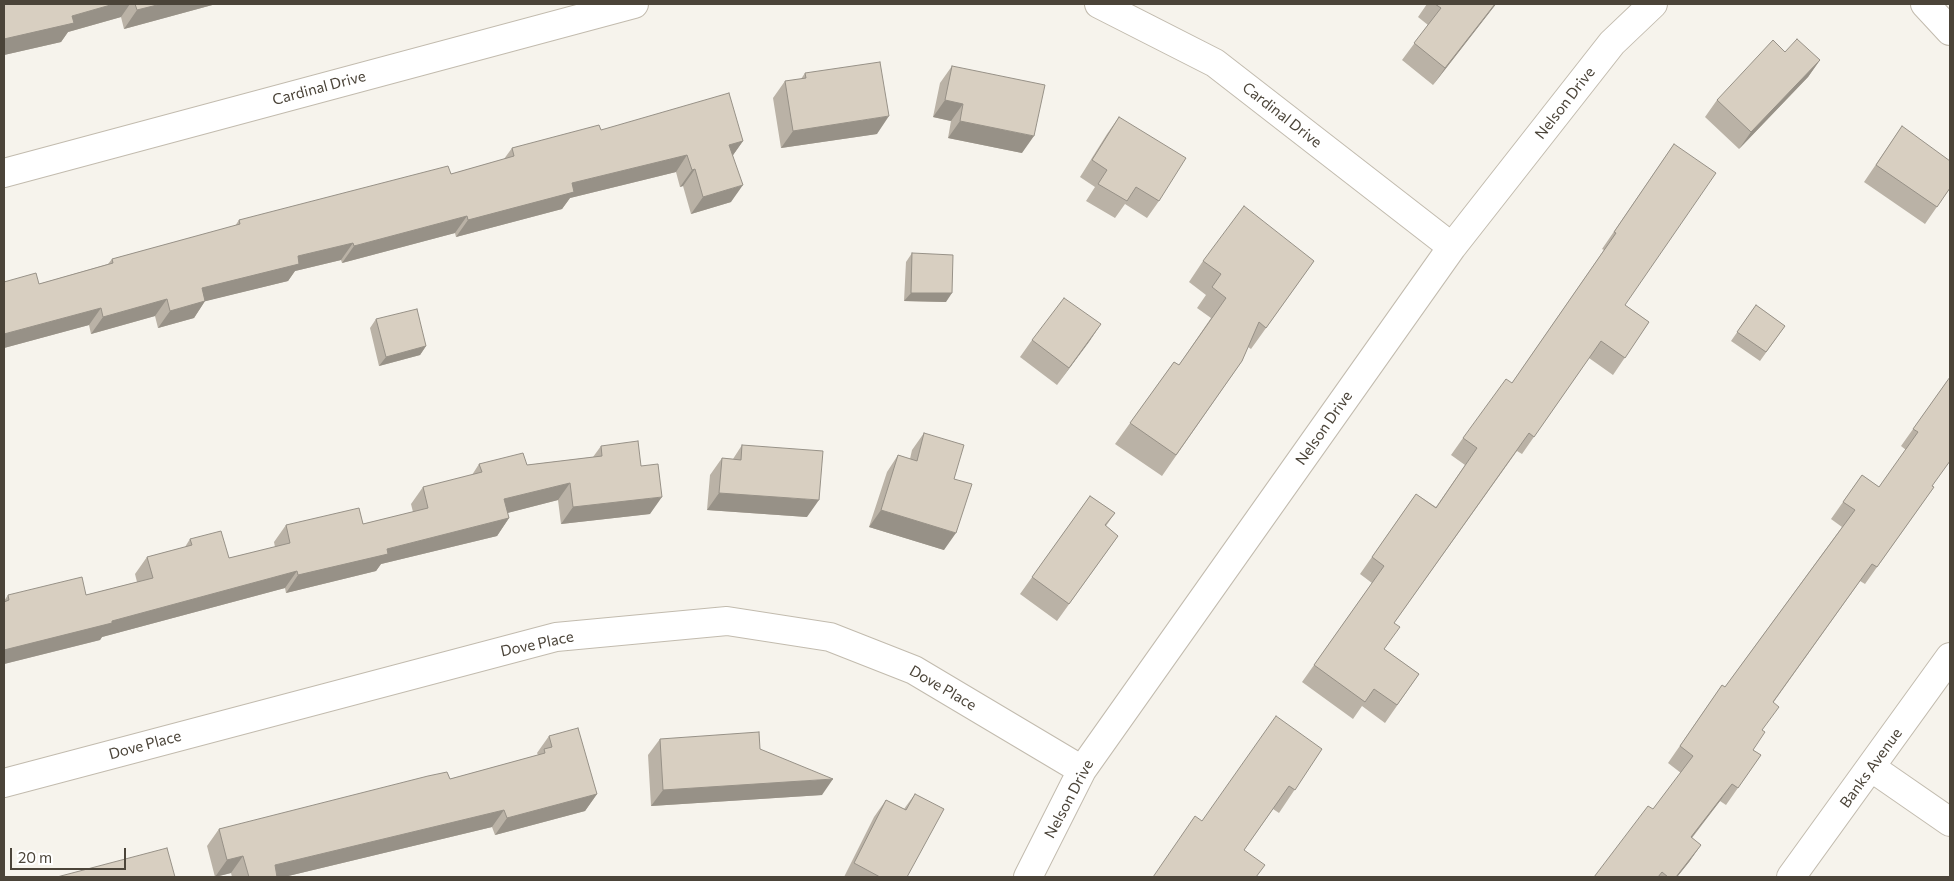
<!DOCTYPE html>
<html>
<head>
<meta charset="utf-8">
<style>
  body { margin:0 }
  #map { position:relative; width:1954px; height:881px; overflow:hidden; background:#f6f3ec; font-family:Commissioner,sans-serif }
  canvas { display:block }
  .frame { position:absolute; inset:0; border:5px solid #4b4439; pointer-events:none }
  .scale { position:absolute; left:10px; top:848px; width:116px; height:22px; box-sizing:border-box; border:2px solid #4b4439; border-top:0; padding-left:6px; font-size:15px; line-height:18px; white-space:nowrap; color:#4b4439; -webkit-text-stroke:4px #fff; paint-order:stroke }
</style>
</head>
<body>
<div id="map">
<canvas width="1954" height="881"></canvas>
<div class="frame"></div>
<div class="scale">20 m</div>
</div>
<script>
const context = document.querySelector('canvas').getContext('2d');
context.lineJoin = 'round';
function shape(rows) {
  const path = new Path2D();
  for (const r of rows) {
    path.moveTo(r[0], r[1]);
    for (let i = 2; i < r.length; i += 2) path.lineTo(r[i], r[i + 1]);
  }
  return path;
}
function trace(path, color, width, dash) {
  context.strokeStyle = color;
  context.lineWidth = width;
  context.lineCap = dash ? 'butt' : 'round';
  context.setLineDash(dash || []);
  context.stroke(path);
}
function paint(path, color) {
  context.fillStyle = color;
  context.fill(path, 'evenodd');
}
function label(font, color, halo, rows, align = 'center') {
  context.font = font + ' Commissioner,sans-serif';
  context.lineWidth = 4.5;
  context.setLineDash([]);
  context.textBaseline = 'middle';
  context.strokeStyle = halo;
  context.fillStyle = color;
  for (const [text, x, y, turn = 0] of rows) {
    context.save();
    context.translate(x, y);
    context.rotate((+turn || 0) * Math.PI / 180);
    context.textAlign = isNaN(turn) ? turn : align;
    if (halo) context.strokeText(text, 0, 0);
    context.fillText(text, 0, 0);
    context.restore();
  }
}
const minor = shape([
  [1099,4,1215,63,1452,247],
  [1925,4,1950,31],
  [4,173,634,4],
  [1872,768,1950,822],
  [4,783,556,637,727,621,830,637,914,670,1082,770],
  [1028,877,1082,770,1452,247,1612,43,1653,4],
  [1791,877,1950,657]
]);
trace(minor, '#c2bbae', 30);
trace(minor, '#fff', 28);
paint(shape([
  [4,4,216,4,124,29,121,17,68,32,61,42,4,55],
  [1427,4,1496,4,1433,85,1402,60,1428,25,1418,17],
  [1785,52,1820,60,1808,77,1739,149,1705,117,1717,100],
  [952,66,1022,153,948,138,951,121,933,117,940,83],
  [805,73,877,134,781,148,773,98,785,81,801,79],
  [1119,117,1159,201,1147,218,1125,204,1115,218,1086,201,1095,187,1080,177,1107,134],
  [1902,126,1950,188,1925,224,1864,182],
  [601,130,743,141,733,155,731,202,691,214,683,186,680,187,676,172,570,198,562,209,456,237,455,233,342,263,341,260,295,271,288,281,205,301,194,318,158,328,155,316,91,334,89,325,4,348,4,282,39,284,108,264,112,259,235,226,239,220,451,174,504,159,512,148],
  [1674,144,1625,305,1649,322,1613,375,1589,358,1522,454,1517,451,1394,623,1384,649,1419,674,1385,723,1362,706,1353,719,1302,682,1372,583,1360,574,1416,494,1436,507,1465,465,1451,455,1463,438,1512,383,1604,250,1602,249],
  [912,253,946,302,904,301,906,262],
  [1203,261,1314,261,1251,349,1248,347,1242,361,1162,476,1115,444,1174,362,1179,365,1211,318,1197,308,1206,295,1189,282],
  [1756,305,1785,326,1760,361,1731,341],
  [376,319,426,346,420,355,379,366,370,328],
  [1101,324,1057,385,1020,357,1032,340],
  [1950,377,1932,486,1934,487,1865,584,1860,581,1773,703,1762,730,1753,750,1761,755,1726,805,1720,801,1692,838,1701,845,1689,862,1677,877,1594,877,1653,809,1681,773,1668,763,1722,685,1725,687,1842,527,1831,519,1862,475,1879,487,1906,450,1901,446],
  [924,433,954,479,944,550,869,527,887,472,898,455,910,459,912,450],
  [742,445,807,517,707,510,710,475,722,458,733,459],
  [601,446,641,466,650,514,561,524,558,500,507,513,509,518,497,536,381,564,376,571,286,593,285,588,102,637,100,640,4,664,4,601,8,595,86,595,137,582,135,574,147,557,185,547,190,539,229,558,275,547,274,542,286,525,363,524,413,512,411,504,423,487,472,475,479,464,527,465,593,457],
  [1090,496,1115,513,1106,526,1118,536,1057,621,1020,594],
  [549,736,597,794,585,811,495,835,492,827,284,877,232,877,231,873,215,877,207,846,219,829,450,779,538,755,537,753],
  [660,739,760,749,822,795,651,806,648,755],
  [1322,749,1279,813,1273,809,1244,850,1202,821],
  [915,794,907,877,844,877,874,817,886,800,904,809]
]), '#bab2a6');
paint(shape([
  [114,4,130,4,121,17,68,32,61,42,4,55,4,39,72,16],
  [161,4,216,4,124,29,137,10],
  [1495,4,1496,4,1433,85,1445,68],
  [1820,60,1808,77,1739,149,1751,132],
  [945,100,963,104,951,121,933,117],
  [889,116,877,134,781,148,793,131],
  [960,121,1034,136,1022,153,948,138],
  [743,141,731,158,729,145],
  [687,155,676,172,570,198,562,209,456,237,468,220,572,183],
  [695,169,683,186,680,187,692,170],
  [743,185,731,202,691,214,703,197],
  [467,216,455,233,342,263,354,246],
  [353,243,341,260,295,271,288,281,190,305,202,288,298,256],
  [911,293,952,293,946,302,904,301],
  [167,299,155,316,91,334,103,317],
  [205,301,194,318,158,328,170,311],
  [101,308,89,325,4,348,4,334],
  [1101,324,1089,342,1057,385,1069,368],
  [426,346,420,355,379,366,386,357],
  [570,483,558,500,492,517,504,499],
  [719,493,819,500,807,517,707,510],
  [662,497,650,514,561,524,573,507],
  [881,510,956,533,944,550,869,527],
  [509,518,497,536,381,564,376,571,286,593,298,575,387,549],
  [297,571,285,588,102,637,100,640,4,664,4,650],
  [833,779,822,795,651,806,663,790],
  [1732,784,1720,801,1679,854,1691,837],
  [597,794,585,811,495,835,507,818],
  [504,810,492,827,284,877,266,877,275,865],
  [1701,845,1689,862,1677,877,1676,877],
  [243,856,231,873,215,877,227,860]
]), '#979187');
const building = shape([
  [4,4,114,4,72,16,74,23,4,39,4,4],
  [135,4,161,4,137,10,135,4],
  [1435,4,1495,4,1445,68,1414,43,1441,8,1435,4],
  [1797,39,1820,60,1751,132,1717,100,1773,40,1785,52,1797,39],
  [880,62,889,116,793,131,785,81,806,78,805,73,880,62],
  [952,66,1045,85,1034,136,960,121,963,104,945,100,952,66],
  [729,93,743,141,729,145,743,185,703,197,695,169,692,170,687,155,572,183,574,192,468,220,467,216,354,246,353,243,298,256,299,264,202,288,205,301,170,311,167,299,103,317,101,308,4,334,4,282,36,273,39,284,113,263,112,259,240,224,239,220,448,166,451,174,514,156,512,148,599,125,601,130,729,93],
  [1119,117,1186,158,1159,201,1136,187,1127,201,1098,184,1107,170,1092,160,1119,117],
  [1902,126,1950,161,1950,188,1937,207,1876,165,1902,126],
  [1674,144,1716,173,1625,305,1649,322,1625,358,1601,341,1534,437,1529,433,1394,623,1400,627,1384,649,1419,674,1397,705,1374,689,1365,702,1314,665,1384,566,1372,557,1416,494,1436,508,1477,448,1463,438,1506,379,1512,383,1616,233,1614,232,1674,144],
  [1244,206,1314,261,1266,328,1259,322,1242,361,1176,455,1130,423,1174,362,1179,365,1226,298,1212,287,1221,274,1203,261,1244,206],
  [912,253,953,255,952,293,911,293,912,253],
  [1064,298,1101,324,1069,368,1032,340,1064,298],
  [1756,305,1785,326,1766,352,1737,332,1756,305],
  [417,309,426,346,386,357,376,319,417,309],
  [1950,377,1950,461,1932,486,1934,487,1877,567,1872,564,1773,702,1779,707,1762,730,1765,732,1753,750,1761,755,1738,788,1732,784,1691,837,1701,845,1676,877,1668,877,1662,872,1658,877,1594,877,1648,806,1653,809,1693,756,1680,746,1722,685,1725,687,1855,510,1843,502,1862,475,1879,487,1918,432,1913,429,1950,377],
  [924,433,964,445,954,479,972,484,956,533,881,510,898,455,917,461,924,433],
  [638,441,641,466,658,464,662,497,573,507,570,483,504,499,509,518,387,549,388,554,298,575,297,571,112,621,112,623,4,650,4,602,9,600,8,595,82,577,86,595,153,578,147,557,192,545,190,539,221,531,229,558,290,543,286,525,359,508,363,524,428,508,423,487,482,472,479,464,523,453,527,465,602,456,601,446,638,441],
  [742,445,823,451,819,500,719,493,722,458,741,460,742,445],
  [1090,496,1115,513,1105,525,1118,536,1069,604,1032,577,1090,496],
  [1276,716,1322,749,1295,790,1289,786,1244,850,1265,865,1256,877,1153,877,1195,816,1202,821,1276,716],
  [578,728,597,794,507,818,504,810,275,865,277,877,249,877,243,856,227,860,219,829,428,776,447,772,450,779,545,753,544,749,552,747,549,736,578,728],
  [759,732,760,749,833,779,663,790,660,739,759,732],
  [915,794,944,809,907,877,880,877,854,863,886,800,906,810,915,794],
  [167,848,175,877,57,877,167,848]
]);
paint(building, '#d8cfc1');
trace(building, '#979187', 1);
label('15px', '#4b4439', '#fff', [
  ["Cardinal Drive",319,88,-15],
  ["Nelson Drive",1565,103,-52],
  ["Cardinal Drive",1282,115,38],
  ["Nelson Drive",1324,428,-55],
  ["Dove Place",537,644,-12],
  ["Dove Place",943,688,30],
  ["Dove Place",145,745,-15],
  ["Banks Avenue",1871,768,-54],
  ["Nelson Drive",1069,799,-62]
]);
</script>
</body>
</html>
